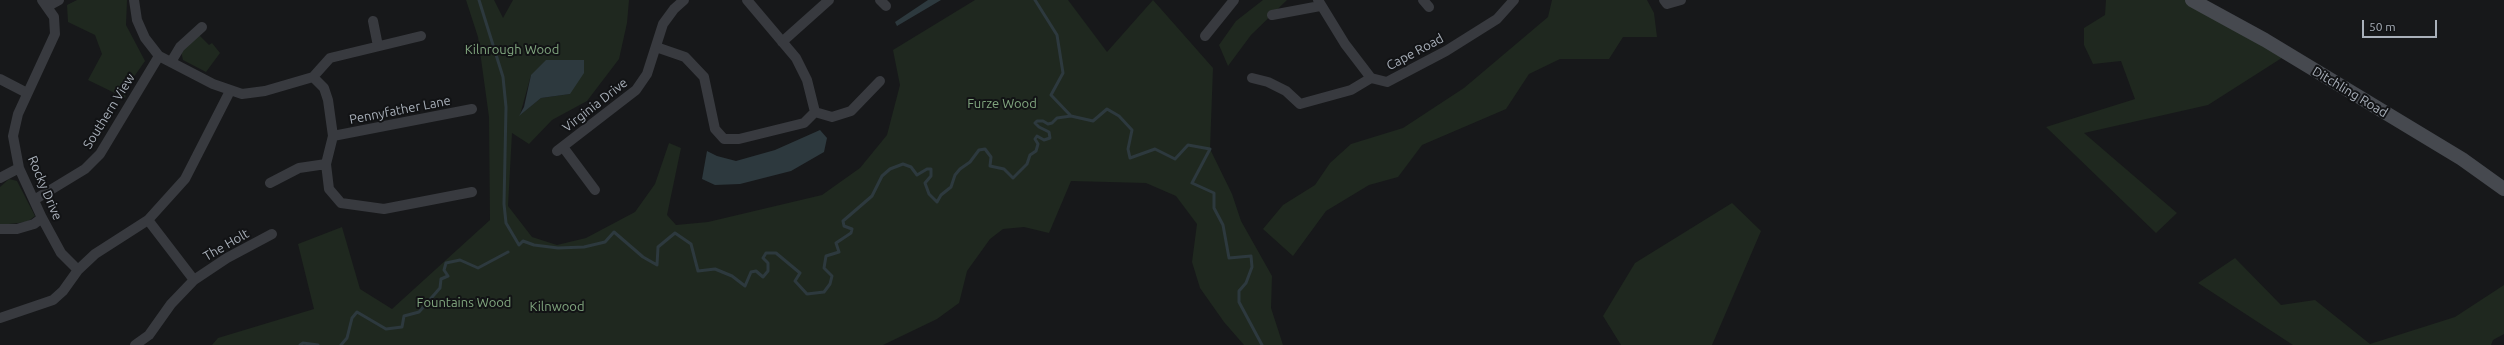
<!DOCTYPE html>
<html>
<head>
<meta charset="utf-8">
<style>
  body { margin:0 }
  #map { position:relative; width:2504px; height:345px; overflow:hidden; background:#17181a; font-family:Ubuntu,sans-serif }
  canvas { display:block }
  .scale { position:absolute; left:2362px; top:20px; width:75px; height:18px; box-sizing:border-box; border:2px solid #a9b0ba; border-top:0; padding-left:5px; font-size:12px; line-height:14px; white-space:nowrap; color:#a9b0ba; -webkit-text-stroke:3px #121315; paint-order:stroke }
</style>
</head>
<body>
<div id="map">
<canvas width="2504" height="345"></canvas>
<div class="scale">50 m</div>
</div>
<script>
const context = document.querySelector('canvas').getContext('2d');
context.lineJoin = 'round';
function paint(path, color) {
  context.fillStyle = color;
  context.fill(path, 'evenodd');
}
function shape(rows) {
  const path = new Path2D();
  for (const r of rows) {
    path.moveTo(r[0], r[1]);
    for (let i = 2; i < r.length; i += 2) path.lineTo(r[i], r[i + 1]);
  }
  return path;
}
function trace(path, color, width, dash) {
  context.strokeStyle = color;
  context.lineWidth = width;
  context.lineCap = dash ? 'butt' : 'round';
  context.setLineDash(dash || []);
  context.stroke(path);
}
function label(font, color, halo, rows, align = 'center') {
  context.font = font + ' Ubuntu,sans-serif';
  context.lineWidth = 4;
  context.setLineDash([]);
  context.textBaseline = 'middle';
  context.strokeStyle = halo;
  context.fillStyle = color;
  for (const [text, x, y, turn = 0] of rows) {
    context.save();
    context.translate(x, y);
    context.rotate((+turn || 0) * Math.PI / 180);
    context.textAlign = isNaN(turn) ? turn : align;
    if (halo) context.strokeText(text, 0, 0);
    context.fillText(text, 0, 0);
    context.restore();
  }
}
paint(shape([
  [77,0,127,0,126,25,145,61,131,81,125,98,88,80,102,54,95,35,68,22,67,5],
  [466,0,494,0,503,18,513,0,629,0,627,23,619,59,587,101,552,120,529,144,512,133,508,206,532,237,557,245,586,238,635,212,655,184,669,143,681,148,667,215,676,225,708,222,822,195,860,168,887,135,900,85,893,50,975,0,1068,0,1107,52,1153,0,1213,68,1210,149,1232,194,1241,221,1272,276,1271,308,1283,345,1244,345,1224,322,1200,288,1192,262,1197,224,1176,196,1146,183,1071,181,1049,233,1024,227,1003,229,990,239,967,271,959,303,937,319,883,345,212,345,218,338,314,309,298,244,342,227,360,289,392,309,490,220,489,117,478,37],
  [531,75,570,94,541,98,520,115],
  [1263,0,1287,0,1251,35,1228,66,1219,45,1236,21],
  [1552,0,1647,0,1654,13,1657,37,1623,37,1609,59,1560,59,1529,74,1506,109,1422,145,1398,177,1369,185,1326,211,1293,256,1263,229,1283,205,1315,185,1330,163,1351,144,1403,128,1464,88,1548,17],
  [2106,0,2192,0,2288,54,2208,105,2084,133,2177,213,2156,233,2046,127,2135,99,2121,61,2093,64,2084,45,2084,28,2105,15],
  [198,34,209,45,212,43,220,53,206,72,183,60,181,51],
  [9,179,17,181,35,216,27,222,0,225,0,187],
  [1732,203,1761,231,1712,345,1621,345,1603,316,1635,263],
  [2235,258,2281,305,2315,300,2370,344,2455,317,2504,285,2504,334,2493,340,2491,345,2293,345,2198,283]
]), '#1f281f');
paint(shape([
  [928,0,941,0,897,26,895,22],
  [546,60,584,60,584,73,570,94,541,98,519,116,524,107,531,75],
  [820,130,827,138,824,152,791,171,740,184,715,185,702,179,707,151,717,156,736,161,775,150]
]), '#2d393e');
trace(shape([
  [479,0,503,77,506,107,504,204,506,223,519,245,523,241,534,245,558,248,584,247,605,242,614,232,643,257,657,265,658,247,675,233,691,244,698,271,715,269,732,276,745,286,751,272,756,271,763,277,768,271,768,263,763,258,766,253,776,253,800,273,795,281,807,294,824,292,830,284,832,276,824,268,826,256,839,252,836,243,851,233,852,229,844,226,843,221,872,196,882,176,890,169,903,164,911,167,917,175,927,169,931,169,931,176,925,183,929,194,937,202,941,195,951,187,955,175,960,169,970,162,979,150,985,149,991,157,990,166,1004,169,1013,178,1027,164,1030,155,1036,151,1038,144,1035,139,1037,136,1044,140,1050,138,1049,132,1039,127,1035,123,1037,121,1043,121,1048,124,1052,123,1057,118,1071,116,1093,121,1107,109,1119,116,1132,130,1128,149,1130,158,1155,149,1175,159,1188,145,1210,149,1192,183,1214,193,1214,208,1223,225,1229,258,1251,256,1252,267,1246,283,1239,291,1239,302,1262,345],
  [1035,0,1057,35,1063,73,1051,95,1071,116],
  [300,345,303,343,318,345],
  [341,345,347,338,352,318,357,312,386,329,402,327,404,316,419,312,440,288,441,279,448,276,444,270,446,263,460,260,478,268,508,252]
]), '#2d393e', 3);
trace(shape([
  [134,0,137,20,145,38,159,56,213,84,242,94,265,91,313,77,330,58,421,36],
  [880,0,886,6],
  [1318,0,1345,44,1371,78],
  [1423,0,1429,7],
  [1664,0,1667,4,1681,0],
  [48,6,59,0],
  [1272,15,1320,6],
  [373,21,378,46],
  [1205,36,1234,0],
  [782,42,829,0],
  [656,47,685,57,704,77,715,129,724,139,739,139,804,123,815,112,807,80,796,58,747,0],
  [171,62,180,47,202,27],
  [313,77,324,88,328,100,333,136,326,164,329,189,341,203,384,209,472,192],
  [1252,78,1268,82,1286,91,1300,104,1351,90,1371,78,1387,82,1446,51,1497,19,1514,0],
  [0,79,27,93],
  [815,112,832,117,851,111,880,81],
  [333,136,472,109],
  [563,147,595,190],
  [557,151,636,90,647,74,663,24,674,9,684,0],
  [0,178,19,168],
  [270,183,299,168,326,164],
  [34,200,85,169,100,154,159,56],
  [148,220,194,280],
  [0,229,17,229,34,224,42,218],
  [78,270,95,254,148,220,185,179,230,91],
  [0,318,53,300,63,291,78,270,61,253,42,218,19,168,13,136,18,114,55,34,54,17,42,0],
  [135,345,149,335,171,304,194,280,227,258,272,234]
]), '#383a3f', 10);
trace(shape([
  [2192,0,2265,40,2462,159,2504,189]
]), '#46494f', 14);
label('13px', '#81a67f', '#121315', [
  ["Kilnrough Wood",512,50],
  ["Furze Wood",1002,104],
  ["Fountains Wood",464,303],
  ["Kilnwood",557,307]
]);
label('13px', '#a9b0ba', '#121315', [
  ["Cape Road",1415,52,-28],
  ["Ditchling Road",2350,92,31],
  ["Virginia Drive",595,105,-38],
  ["Pennyfather Lane",400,110,-11],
  ["Southern View",109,111,-58],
  ["Rocky Drive",45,188,67],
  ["The Holt",226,245,-30]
]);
</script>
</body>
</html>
